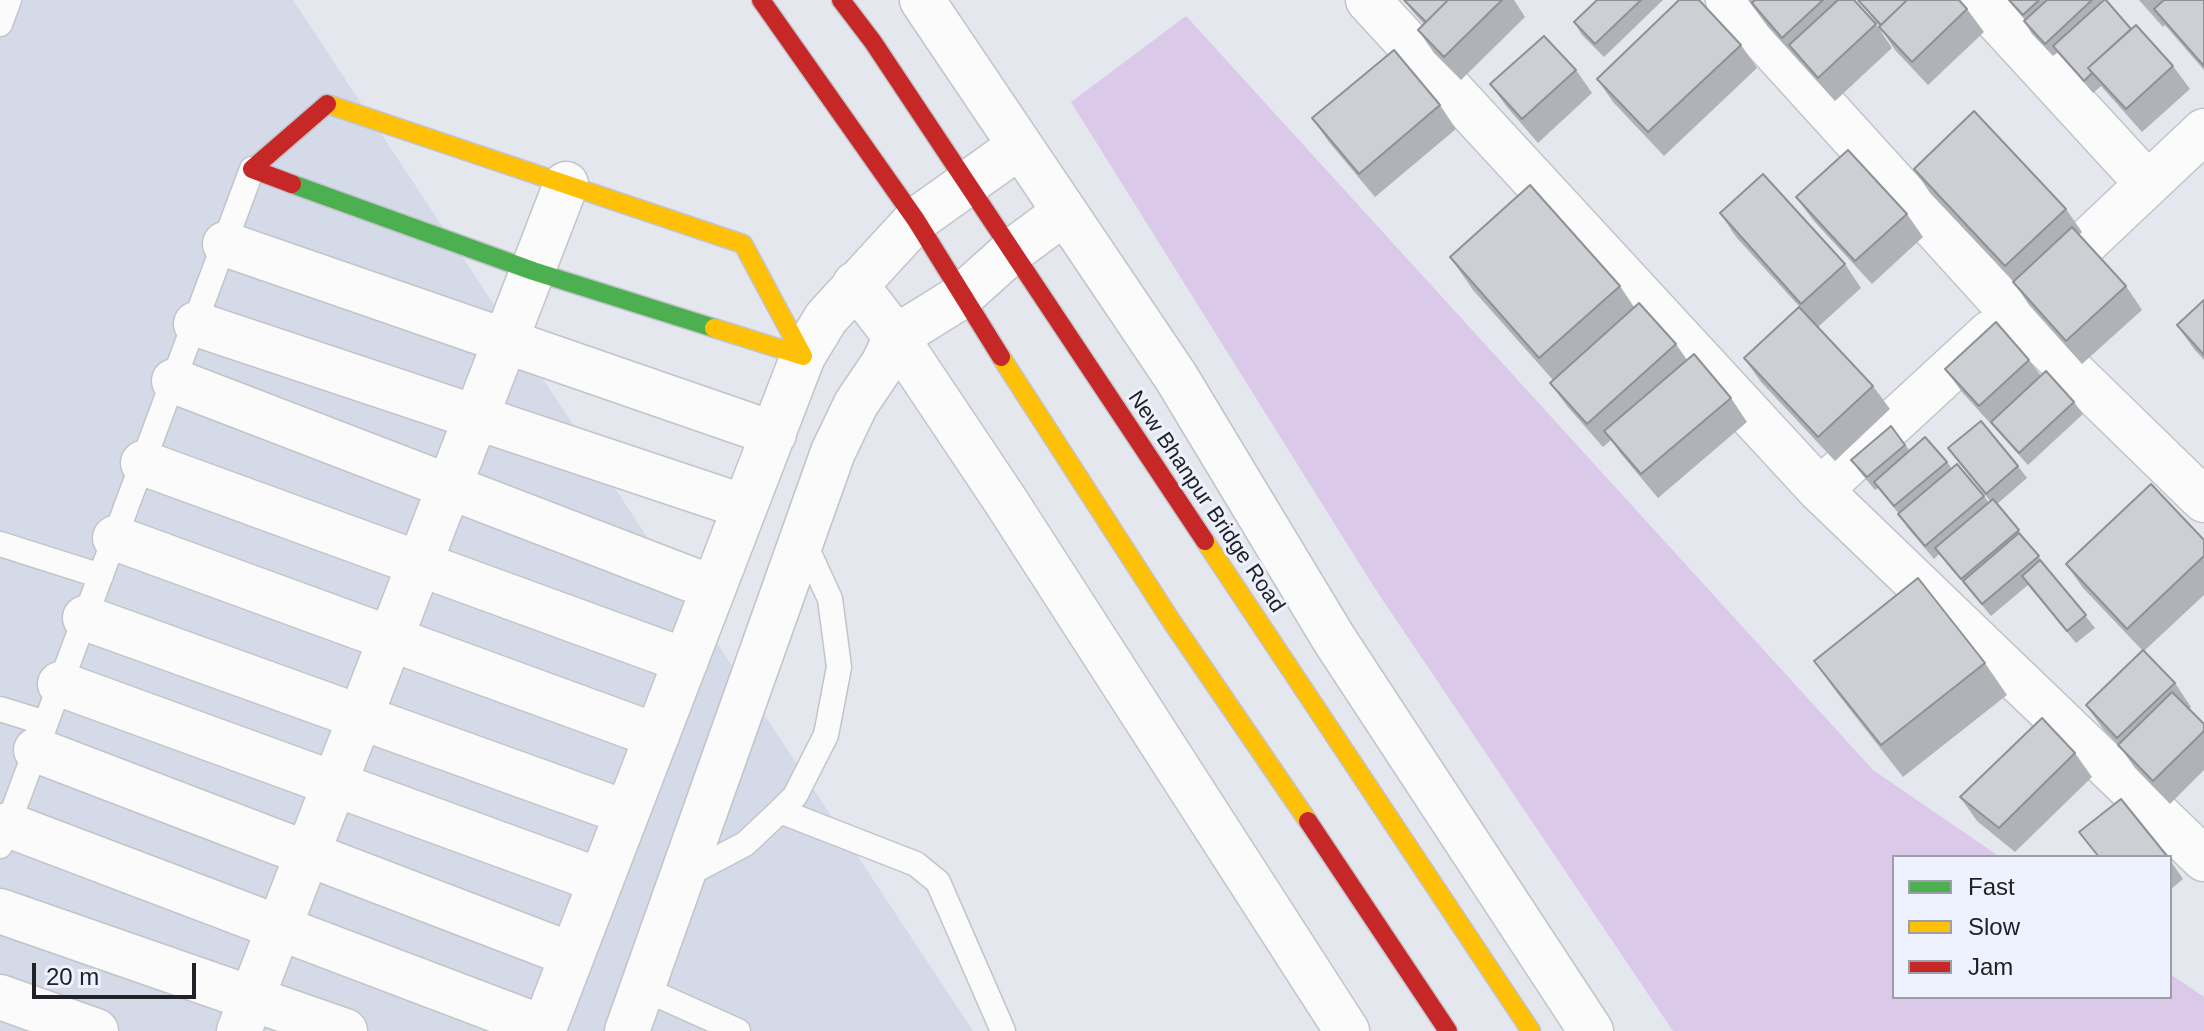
<!DOCTYPE html>
<html>
<head>
<meta charset="utf-8">
<style>
  body { margin:0 }
  #map { position:relative; width:2204px; height:1031px; overflow:hidden; background:#e4e7ee; font-family:Helvetica,sans-serif }
  canvas { display:block }
  .legend { position:absolute; left:1892px; top:855px; width:280px; height:144px; box-sizing:border-box; background:#eef2fe; border:2px solid #9c9fa8; margin:0; padding:10px 14px; list-style:none; font-size:24px; color:#212227 }
  .legend li { display:flex; align-items:center; gap:16px; height:40px }
  .legend b { width:40px; border:2px solid #9c9fa8 }
  .scale { position:absolute; left:32px; top:963px; width:164px; height:36px; box-sizing:border-box; border:4px solid #212227; border-top:0; padding-left:10px; font-size:24px; line-height:28px; white-space:nowrap; color:#212227; -webkit-text-stroke:6px #eef2fe; paint-order:stroke }
</style>
</head>
<body>
<div id="map">
<canvas width="2204" height="1031"></canvas>
<ul class="legend">
<li><b style="height:10px;background:#4caf50"></b>Fast</li>
<li><b style="height:10px;background:#ffc107"></b>Slow</li>
<li><b style="height:10px;background:#c62828"></b>Jam</li>
</ul>
<div class="scale">20 m</div>
</div>
<script>
const context = document.querySelector('canvas').getContext('2d');
context.lineJoin = 'round';
function paint(path, color) {
  context.fillStyle = color;
  context.fill(path, 'evenodd');
}
function shape(rows) {
  const path = new Path2D();
  for (const r of rows) {
    path.moveTo(r[0], r[1]);
    for (let i = 2; i < r.length; i += 2) path.lineTo(r[i], r[i + 1]);
  }
  return path;
}
function trace(path, color, width, dash) {
  context.strokeStyle = color;
  context.lineWidth = width;
  context.lineCap = dash ? 'butt' : 'round';
  context.setLineDash(dash || []);
  context.stroke(path);
}
function label(font, color, halo, rows, align = 'center') {
  context.font = font + ' Helvetica,sans-serif';
  context.lineWidth = 6;
  context.setLineDash([]);
  context.textBaseline = 'middle';
  context.strokeStyle = halo;
  context.fillStyle = color;
  for (const [text, x, y, turn = 0] of rows) {
    context.save();
    context.translate(x, y);
    context.rotate((+turn || 0) * Math.PI / 180);
    context.textAlign = isNaN(turn) ? turn : align;
    if (halo) context.strokeText(text, 0, 0);
    context.fillText(text, 0, 0);
    context.restore();
  }
}
paint(shape([
  [0,0,293,0,973,1031,0,1031]
]), '#d5dae8');
paint(shape([
  [1186,16,1873,770,2000,857,1894,857,1894,997,2170,997,2170,974,2204,997,2204,1031,1673,1031,1374,587,1071,102]
]), '#dbc9e9');
const lane = shape([
  [0,24,9,0],
  [0,544,101,576],
  [0,709,45,723],
  [780,811,916,864,938,882,1003,1031],
  [0,846,252,169],
  [684,876,745,844,780,811,795,796,826,735,839,667,830,599,803,540],
  [642,988,738,1031]
]);
const street = shape([
  [922,0,1176,377,1334,639,1591,1031],
  [1368,0,1820,490,2204,859],
  [1728,0,2012,313,2204,500],
  [1979,0,2147,183],
  [225,244,774,434],
  [2043,283,2204,131],
  [855,284,896,337,1005,500,1347,1031],
  [196,324,745,507],
  [174,381,713,588],
  [143,463,686,661],
  [1820,490,1990,333],
  [115,538,657,736],
  [85,618,627,813],
  [60,684,601,881],
  [36,750,572,955],
  [8,825,544,1028],
  [0,911,345,1031],
  [0,997,96,1031],
  [239,1031,566,184],
  [543,1031,803,356,826,318,916,220,1020,146],
  [627,1031,833,452,856,404,883,364,896,337,962,296,1011,252,1065,212]
]);
const fast = shape([
  [292,184,533,271,714,328]
]);
const slow = shape([
  [327,104,743,244,803,356,714,328],
  [1001,357,1172,622,1308,821],
  [1205,541,1531,1031]
]);
const jam = shape([
  [761,0,916,220,1001,357],
  [841,0,873,42,1205,541],
  [292,184,252,169,327,104],
  [1308,821,1448,1031]
]);
trace(lane, '#c2c4c9', 27);
trace(street, '#c2c4c9', 47);
trace(fast, '#c2c4c9', 21);
trace(slow, '#c2c4c9', 21);
trace(jam, '#c2c4c9', 21);
trace(lane, '#fbfbfc', 24);
trace(street, '#fbfbfc', 44);
trace(fast, '#4caf50', 18);
trace(slow, '#ffc107', 18);
trace(jam, '#c62828', 18);
paint(shape([
  [1404,0,1514,0,1525,17,1461,80,1434,53,1418,30,1424,24,1413,12],
  [1597,0,1663,0,1604,57,1582,35,1574,22],
  [1748,0,1854,0,1876,24,1892,48,1835,101,1768,27],
  [1858,0,1967,9,1984,32,1928,85,1895,50,1879,26],
  [2006,0,2101,0,2173,66,2190,89,2142,132,2101,86,2093,93,2058,52,2053,56,2032,34,2024,21,2025,20,2008,0],
  [2139,0,2204,0,2204,70,2165,25,2163,27],
  [1741,45,1757,68,1664,156,1613,102,1597,79],
  [1576,70,1592,93,1538,143,1507,107,1490,84],
  [1440,105,1456,129,1375,197,1329,142,1312,118],
  [1914,169,2066,209,2082,232,2079,235,2126,286,2142,310,2082,364,2029,305,2013,281,1930,193],
  [1796,197,1907,214,1923,237,1872,284,1813,220],
  [1720,213,1845,264,1861,288,1818,327,1873,386,1890,409,1835,461,1761,382,1744,358,1808,316,1736,237],
  [1450,257,1620,286,1634,307,1676,344,1687,360,1731,398,1747,422,1658,498,1621,454,1611,440,1603,447,1567,406,1550,383,1553,380,1473,290],
  [2204,300,2204,360,2194,349,2177,325],
  [2029,360,2041,376,2074,402,2083,414,2028,465,1962,392,1945,369],
  [1891,426,1910,451,1947,462,1952,469,1984,496,1989,503,1990,501,1948,448,2018,466,2027,478,1997,504,2095,628,2076,643,2028,585,1991,616,1939,554,1934,559,1907,527,1899,514,1878,488,1875,490,1860,472,1851,460],
  [2204,540,2204,595,2144,651,2175,683,2191,707,2189,709,2204,724,2204,770,2170,804,2135,768,2120,747,2103,729,2086,705,2142,650,2083,588,2066,564],
  [1814,661,1985,663,2007,695,1903,777,1837,693],
  [2075,753,2092,777,2015,852,1977,821,1960,797],
  [2170,860,2183,879,2170,890]
]), '#afb2b6');
const building = shape([
  [1404,0,1448,0,1426,22,1404,0],
  [1448,0,1502,0,1444,57,1418,30,1448,0],
  [1597,0,1641,0,1595,44,1574,22,1597,0],
  [1679,0,1699,0,1741,45,1648,132,1597,79,1679,0],
  [1755,0,1823,0,1782,38,1752,3,1755,0],
  [1838,0,1854,0,1876,24,1818,78,1789,45,1838,0],
  [1858,0,1907,0,1881,25,1858,0],
  [1907,0,1959,0,1967,9,1912,62,1879,27,1907,0],
  [2009,0,2039,0,2023,15,2009,0],
  [2047,0,2092,0,2045,44,2024,21,2047,0],
  [2104,0,2106,0,2131,29,2088,68,2092,73,2084,81,2053,46,2104,0],
  [2164,0,2204,0,2204,66,2154,9,2164,0],
  [2136,25,2173,66,2126,109,2088,68,2136,25],
  [1544,36,1576,70,1522,119,1490,84,1544,36],
  [1394,50,1440,105,1359,174,1312,118,1394,50],
  [1974,111,2066,209,2005,266,1914,169,1974,111],
  [1848,150,1907,214,1855,261,1796,197,1848,150],
  [1763,174,1845,264,1801,304,1720,213,1763,174],
  [1530,185,1620,286,1539,358,1450,257,1530,185],
  [2072,227,2126,286,2066,341,2013,282,2072,227],
  [2204,300,2204,355,2177,325,2204,300],
  [1639,303,1676,344,1587,424,1550,383,1639,303],
  [1799,307,1873,386,1818,437,1744,358,1799,307],
  [1996,322,2029,360,1979,406,1945,369,1996,322],
  [1694,354,1731,398,1641,474,1604,431,1694,354],
  [2046,371,2074,402,2019,453,1991,422,2046,371],
  [1981,421,2018,466,1986,494,1948,448,1981,421],
  [1891,426,1905,445,1867,477,1851,460,1891,426],
  [1925,437,1947,462,1894,506,1874,482,1925,437],
  [1957,464,1984,496,1925,546,1898,514,1957,464],
  [2151,484,2204,540,2204,556,2127,629,2066,564,2151,484],
  [1993,499,2019,530,1961,579,1935,548,1993,499],
  [2019,533,2039,556,1982,604,1963,581,2019,533],
  [2040,560,2086,615,2067,631,2022,576,2040,560],
  [1918,578,1985,663,1881,745,1814,661,1918,578],
  [2143,650,2175,683,2117,738,2086,705,2143,650],
  [2172,692,2204,724,2204,731,2153,781,2118,745,2172,692],
  [2042,718,2075,753,1999,828,1960,797,2042,718],
  [2121,799,2167,856,2165,857,2099,857,2079,832,2121,799]
]);
paint(building, '#cccfd4');
trace(building, '#8f9194', 2);
label('22px', '#212227', '#eef2fe', [
  ["New Bhanpur Bridge Road",1206,502,56]
]);
</script>
</body>
</html>
